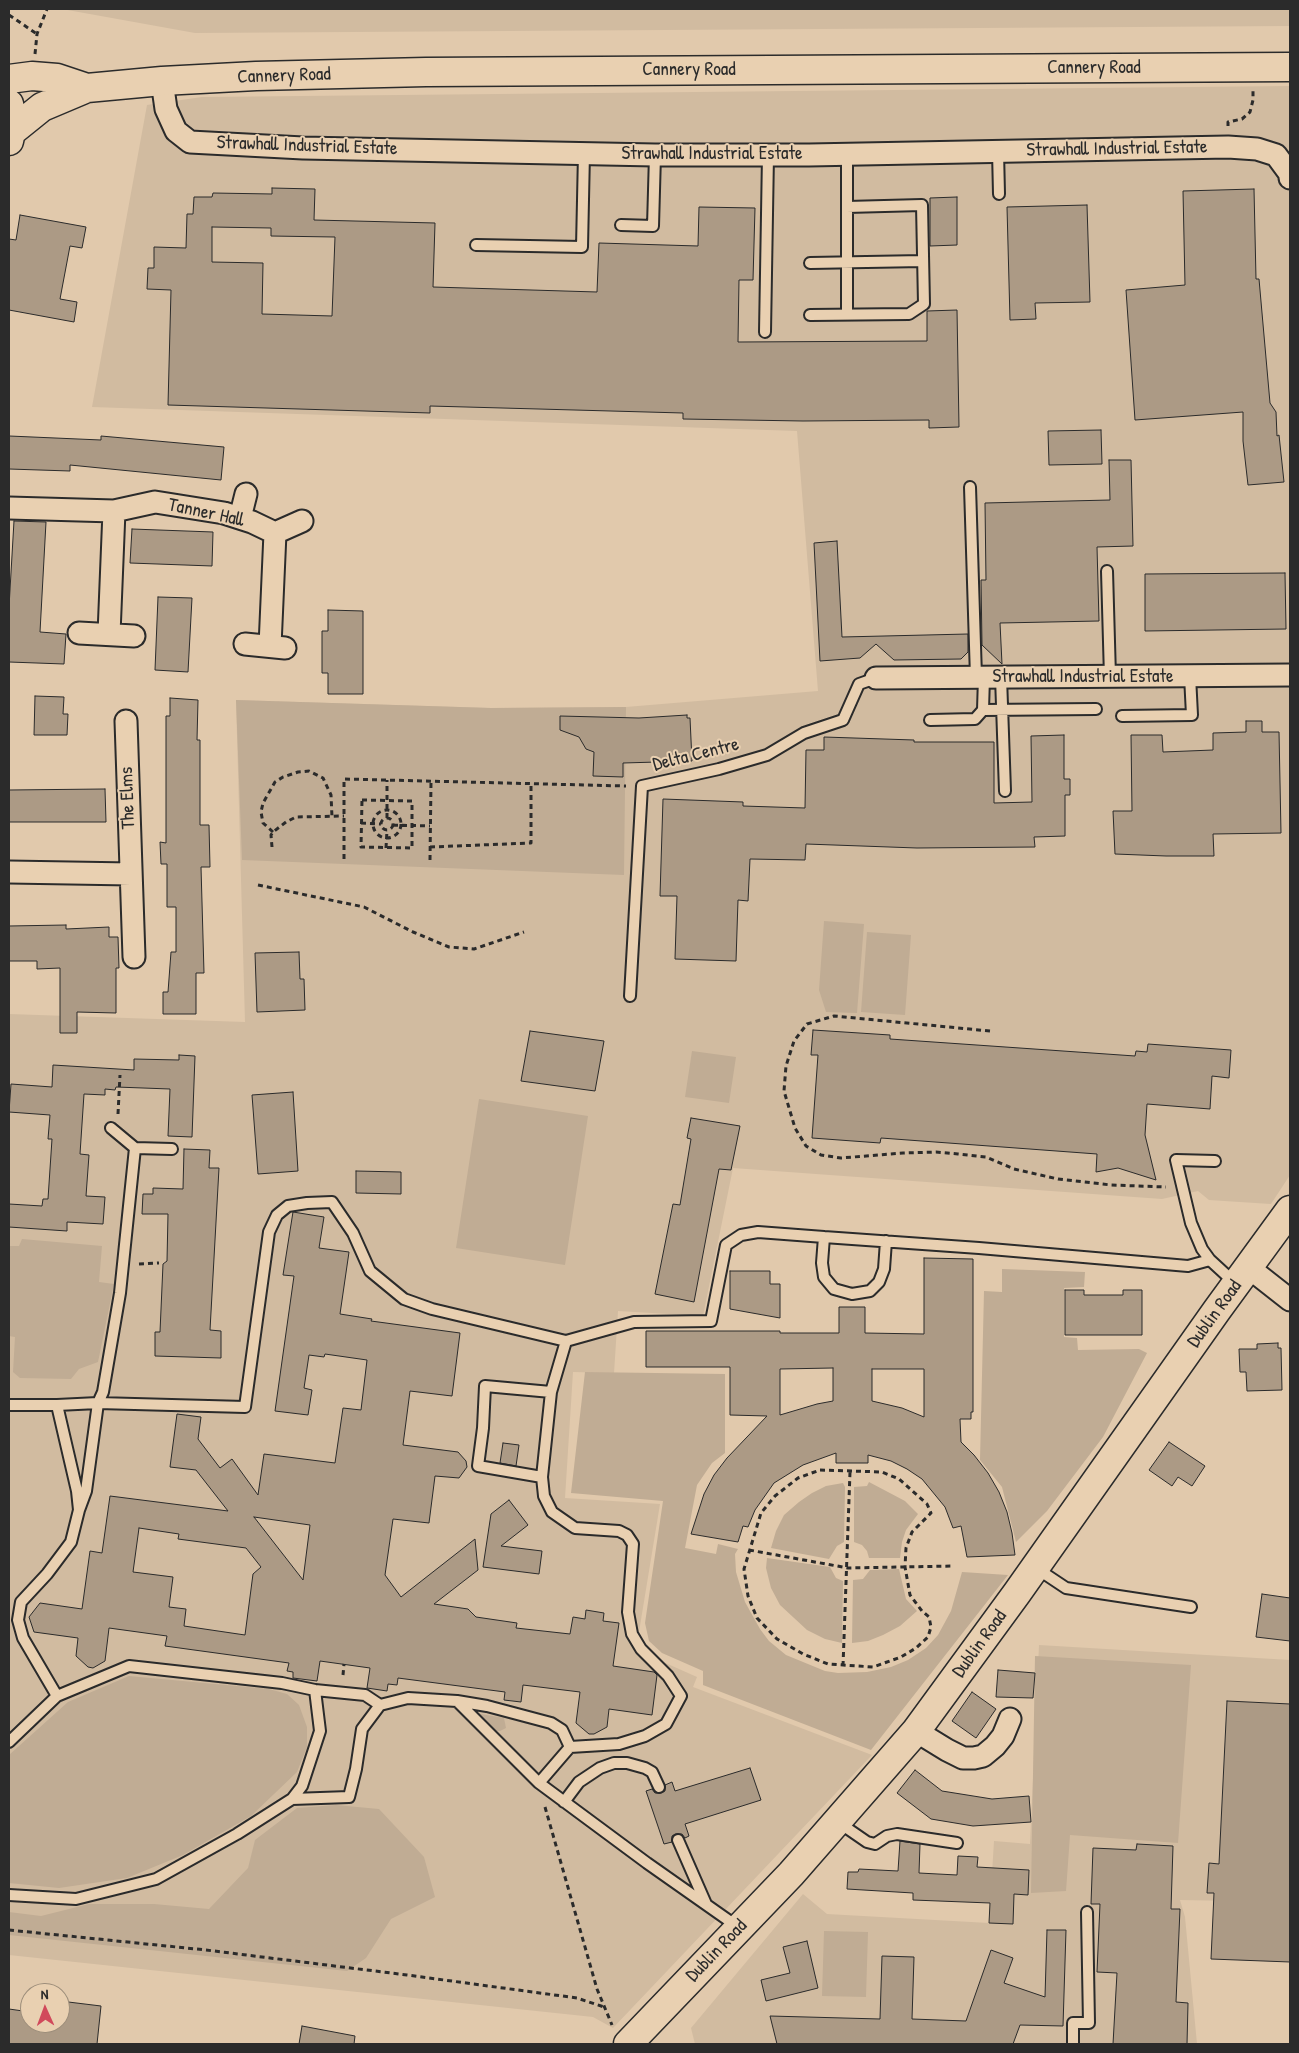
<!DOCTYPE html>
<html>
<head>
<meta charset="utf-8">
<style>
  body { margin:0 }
  #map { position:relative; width:1299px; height:2053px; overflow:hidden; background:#e1c9ac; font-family:"Patrick Hand",sans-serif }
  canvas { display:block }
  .frame { position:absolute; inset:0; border:10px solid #2b2b2b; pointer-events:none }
  .north { position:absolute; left:20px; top:1983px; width:50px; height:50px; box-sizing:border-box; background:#e9d0b1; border:1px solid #9d8e7b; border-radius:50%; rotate:358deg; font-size:14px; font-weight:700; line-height:20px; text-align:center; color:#2b2b2b }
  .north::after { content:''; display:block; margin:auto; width:18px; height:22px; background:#d1495b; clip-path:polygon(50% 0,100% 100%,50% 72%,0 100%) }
</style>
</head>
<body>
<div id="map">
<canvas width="1299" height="2053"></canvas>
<div class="frame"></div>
<div class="north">N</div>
</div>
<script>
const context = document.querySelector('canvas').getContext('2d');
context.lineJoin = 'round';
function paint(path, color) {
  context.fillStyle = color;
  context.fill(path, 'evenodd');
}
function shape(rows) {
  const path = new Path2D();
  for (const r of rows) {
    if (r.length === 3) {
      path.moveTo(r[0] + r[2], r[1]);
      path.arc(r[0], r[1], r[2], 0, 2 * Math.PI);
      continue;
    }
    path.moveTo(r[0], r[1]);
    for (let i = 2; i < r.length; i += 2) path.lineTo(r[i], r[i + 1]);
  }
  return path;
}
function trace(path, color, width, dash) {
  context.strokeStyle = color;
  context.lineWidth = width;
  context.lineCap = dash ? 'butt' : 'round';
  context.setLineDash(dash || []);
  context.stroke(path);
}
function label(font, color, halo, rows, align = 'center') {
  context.font = font + ' "Patrick Hand",sans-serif';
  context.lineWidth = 4;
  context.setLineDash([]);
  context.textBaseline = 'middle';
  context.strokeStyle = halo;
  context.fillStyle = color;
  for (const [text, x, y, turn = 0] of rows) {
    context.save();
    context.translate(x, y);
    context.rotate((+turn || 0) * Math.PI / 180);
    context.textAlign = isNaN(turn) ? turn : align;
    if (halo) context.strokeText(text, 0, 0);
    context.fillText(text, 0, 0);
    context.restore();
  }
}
paint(shape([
  [62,9,1290,9,1290,26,195,33],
  [1290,86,1290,1175,1271,1204,1209,1200,1198,1191,1162,1199,733,1168,703,1316,618,1311,614,1373,573,1372,565,1498,660,1504,638,1638,652,1657,697,1677,693,1687,872,1755,613,2028,593,2017,9,1955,9,1014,245,1022,236,700,491,708,626,707,818,691,797,431,92,407,147,105,202,97],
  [1039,1645,1290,1660,1290,1902,1180,1900,1185,1917,1197,2044,695,2044,691,2028,803,1894,827,1914,989,1923,994,1841,1030,1844]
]), '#d1bba0');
paint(shape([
  [236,700,491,708,626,707,624,875,242,860],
  [824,921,864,924,857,1013,826,1012,819,990],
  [867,932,911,935,905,1015,861,1012],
  [692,1051,736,1057,729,1103,685,1097],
  [479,1099,588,1116,565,1265,456,1248],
  [22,1239,102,1246,99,1282,114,1284,98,1362,79,1369,71,1379,20,1378,13,1372,15,1337,9,1336,9,1246,19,1246],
  [1002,1269,1085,1272,1084,1287,1064,1288,1064,1337,1077,1338,1078,1350,1139,1349,1147,1353,1103,1437,1047,1511,1016,1542,1002,1487,980,1460,984,1291,1002,1292],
  [585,1372,725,1374,725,1453,712,1463,697,1485,685,1548,716,1554,718,1544,738,1549,735,1554,736,1572,745,1602,760,1629,769,1641,786,1655,825,1671,838,1673,867,1672,891,1667,908,1660,926,1648,938,1635,951,1611,962,1572,1008,1575,871,1750,703,1685,703,1671,662,1653,649,1641,645,1623,663,1501,571,1493],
  [869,1482,905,1501,918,1514,906,1530,902,1542,900,1558,869,1558,867,1551,862,1545,854,1542,854,1487,867,1486],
  [843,1483,845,1487,844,1542,837,1546,829,1559,771,1548,776,1531,784,1515,799,1502,812,1493,826,1486],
  [767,1558,830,1567,836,1578,843,1581,842,1643,825,1639,807,1630,780,1605,771,1588,766,1568],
  [899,1569,906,1599,917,1611,900,1626,883,1635,868,1641,852,1643,853,1580,863,1579,870,1570],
  [1035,1656,1191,1665,1178,1843,1070,1835,1066,1891,1031,1893],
  [129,1676,269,1689,287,1694,299,1705,307,1727,307,1747,297,1772,251,1816,183,1855,127,1878,59,1888,9,1883,9,1755,68,1702],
  [475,1713,504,1718,506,1728,500,1731,495,1731],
  [336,1805,379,1809,424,1857,435,1897,391,1919,366,1958,347,1971,9,1935,9,1912,41,1916,89,1904,154,1904,209,1909,248,1868,255,1840,297,1808],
  [824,1931,868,1932,866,1997,822,1996]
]), '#c0ac94');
const building = shape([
  [272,188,315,189,314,220,435,223,433,287,597,292,599,243,698,246,699,207,755,208,753,280,739,280,738,342,927,341,927,311,957,310,959,427,929,428,929,420,803,421,683,419,683,413,430,406,430,413,168,405,171,290,147,289,148,268,154,268,154,247,186,248,187,214,193,214,194,197,212,197,213,193,272,194,272,188],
  [212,227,271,228,271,236,335,237,332,316,262,314,263,263,212,262,212,227],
  [1254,189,1256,279,1259,279,1270,403,1276,412,1277,436,1279,435,1284,482,1248,485,1243,441,1243,412,1135,420,1126,290,1185,285,1183,191,1254,189],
  [957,197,957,245,930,246,930,198,957,197],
  [1087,205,1090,302,1035,303,1036,319,1010,320,1007,207,1087,205],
  [20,215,86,227,82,248,70,246,60,299,77,302,74,322,9,310,9,239,16,240,20,215],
  [1101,430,1102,464,1049,465,1048,431,1101,430],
  [9,436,101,440,101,436,224,447,221,480,70,465,70,471,9,469,9,436],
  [1109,460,1131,460,1133,546,1097,547,1099,621,1000,623,1002,664,982,645,981,580,986,580,985,503,1110,500,1109,460],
  [14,521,46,522,40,632,66,634,64,664,9,662,9,607,14,521],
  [132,529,213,532,212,566,130,563,132,529],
  [837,541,842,637,968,634,968,652,961,659,894,660,876,644,860,658,820,661,814,543,837,541],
  [1285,573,1286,629,1145,631,1145,574,1285,573],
  [158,597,192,598,188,672,155,670,158,597],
  [328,610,363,611,363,694,328,694,328,673,322,673,322,631,328,631,328,610],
  [35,696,64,697,63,714,68,714,67,735,34,735,35,696],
  [170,698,198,700,197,740,200,740,200,825,209,825,210,867,201,867,204,973,196,973,196,1014,163,1014,163,992,168,992,171,952,176,952,176,907,167,907,167,864,161,864,160,842,166,843,166,716,170,716,170,698],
  [687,715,687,718,690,718,692,761,623,763,623,777,593,776,594,752,586,749,579,737,560,730,560,716,639,718,687,715],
  [1246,721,1262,721,1262,732,1279,732,1281,833,1213,834,1214,856,1166,856,1115,854,1113,811,1132,811,1131,735,1162,735,1163,752,1213,750,1213,733,1246,732,1246,721],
  [1064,735,1064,779,1070,779,1070,795,1065,795,1065,836,1034,837,1035,847,917,848,806,844,805,860,750,859,748,901,738,900,736,961,675,959,677,896,660,896,663,799,743,802,743,806,805,808,806,750,824,750,824,737,914,740,914,742,994,742,994,803,1032,802,1031,736,1064,735],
  [105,789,106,822,9,822,9,790,105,789],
  [66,925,66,929,109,927,109,937,118,937,119,968,116,968,116,1013,77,1012,77,1033,60,1033,60,968,37,969,37,961,9,961,9,926,66,925],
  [299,952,300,979,304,979,305,1010,257,1012,255,953,299,952],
  [813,1030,890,1035,890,1039,1135,1056,1136,1051,1147,1052,1148,1044,1231,1050,1229,1078,1212,1076,1210,1109,1147,1104,1145,1135,1156,1180,1118,1168,1096,1172,1097,1154,881,1138,880,1143,812,1138,818,1055,811,1055,813,1030],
  [530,1031,604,1041,595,1091,521,1081,530,1031],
  [179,1055,195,1056,192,1137,168,1136,170,1089,116,1087,115,1090,105,1089,105,1095,84,1094,80,1154,89,1155,86,1196,105,1197,103,1224,67,1222,67,1231,9,1227,9,1204,42,1206,43,1199,48,1199,52,1139,48,1139,50,1115,9,1112,11,1084,52,1087,53,1065,134,1070,134,1059,179,1060,179,1055],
  [293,1092,298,1171,258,1174,252,1095,293,1092],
  [691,1118,740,1126,731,1170,719,1169,694,1302,655,1294,673,1204,680,1205,691,1139,687,1138,691,1118],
  [184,1149,210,1150,209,1168,219,1168,210,1330,221,1331,221,1358,155,1356,155,1332,160,1332,163,1264,167,1261,168,1214,142,1214,143,1194,153,1194,153,1188,183,1189,184,1149],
  [356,1171,401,1172,401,1194,356,1193,356,1171],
  [293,1212,324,1217,319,1248,349,1252,340,1314,372,1319,371,1321,460,1333,452,1396,410,1391,403,1445,458,1452,466,1461,467,1467,459,1478,435,1476,429,1523,393,1519,385,1575,401,1597,475,1539,478,1570,434,1604,468,1609,476,1617,517,1623,516,1628,570,1634,573,1617,585,1619,586,1610,604,1613,603,1621,619,1623,613,1666,654,1672,657,1675,652,1715,609,1709,607,1727,594,1734,589,1734,576,1723,580,1692,523,1685,521,1702,504,1700,505,1692,398,1678,397,1685,388,1684,387,1691,367,1688,370,1668,320,1661,317,1681,293,1678,293,1672,287,1671,289,1663,165,1646,167,1636,109,1628,105,1661,93,1668,88,1667,76,1656,78,1638,34,1632,29,1617,40,1603,82,1609,90,1551,102,1553,110,1496,228,1511,196,1470,170,1467,177,1414,201,1417,198,1439,220,1468,232,1459,258,1495,264,1454,335,1463,343,1408,361,1410,367,1360,325,1354,324,1357,309,1355,304,1388,312,1390,308,1415,275,1411,294,1276,283,1275,293,1212],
  [254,1517,310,1525,303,1580,254,1517],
  [139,1528,179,1534,178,1539,246,1548,261,1567,253,1574,245,1635,184,1626,186,1609,169,1607,173,1577,133,1572,139,1528],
  [924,1258,973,1259,973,1412,971,1412,971,1419,960,1419,961,1442,974,1455,988,1473,999,1492,1007,1512,1012,1533,1015,1555,967,1557,961,1526,953,1528,945,1507,922,1479,907,1469,891,1461,868,1455,868,1463,836,1463,836,1453,803,1465,774,1483,755,1510,748,1527,743,1526,738,1542,691,1534,704,1494,714,1475,727,1458,767,1416,730,1415,730,1367,646,1367,646,1331,780,1331,780,1333,839,1333,839,1307,865,1307,865,1333,924,1334,924,1258],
  [833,1368,833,1401,817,1404,780,1415,780,1369,833,1368],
  [872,1369,924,1369,924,1417,902,1408,872,1401,872,1369],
  [730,1271,770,1271,770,1284,780,1284,780,1318,730,1309,730,1271],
  [1065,1290,1084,1290,1084,1295,1123,1295,1123,1290,1142,1290,1142,1335,1065,1335,1065,1290],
  [1278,1343,1278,1348,1281,1348,1282,1390,1247,1391,1246,1372,1240,1372,1239,1349,1257,1349,1257,1344,1278,1343],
  [1169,1442,1205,1466,1192,1486,1178,1477,1172,1486,1149,1470,1169,1442],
  [503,1443,519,1445,516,1466,500,1463,503,1443],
  [509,1500,528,1525,501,1546,542,1551,539,1574,483,1567,491,1514,509,1500],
  [1262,1594,1290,1598,1290,1641,1256,1637,1262,1594],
  [998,1670,1035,1673,1033,1698,996,1697,998,1670],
  [972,1692,996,1709,976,1738,952,1721,972,1692],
  [1227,1701,1290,1704,1290,1962,1211,1959,1214,1893,1207,1893,1209,1863,1219,1864,1227,1701],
  [750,1768,761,1800,685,1824,689,1836,685,1838,682,1834,676,1834,672,1836,672,1842,664,1844,646,1791,652,1789,655,1793,661,1793,665,1791,665,1785,672,1782,675,1791,750,1768],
  [915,1770,942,1791,992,1799,1029,1796,1031,1822,973,1826,931,1819,897,1793,915,1770],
  [900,1841,920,1844,919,1873,957,1875,958,1856,978,1857,977,1867,1029,1870,1028,1895,1014,1894,1013,1924,989,1923,990,1903,913,1900,913,1893,847,1889,848,1872,858,1872,859,1869,898,1871,900,1841],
  [1137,1844,1173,1846,1171,1909,1180,1909,1176,2002,1188,2003,1187,2044,1113,2044,1117,1973,1097,1972,1100,1904,1091,1904,1093,1848,1136,1850,1137,1844],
  [1047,1930,1066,1930,1063,2026,1020,2025,1013,2044,777,2044,770,2016,880,2019,882,1956,914,1957,912,2019,966,2021,991,1950,1013,1958,1004,1983,1045,1997,1047,1930],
  [807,1941,818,1988,766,2001,761,1980,790,1973,783,1947,807,1941],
  [60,2001,101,2006,97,2044,9,2044,9,2009,30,2012,30,2023,60,2023,60,2001],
  [302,2026,355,2036,354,2044,299,2044,302,2026]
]);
paint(building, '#ac9a85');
trace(building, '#2b2b2b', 1);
const lane = shape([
  [998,151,999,194],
  [847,154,847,314],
  [621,225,653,226,655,155],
  [476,245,582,247,584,153],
  [810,263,923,261],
  [810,315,909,314,924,304,922,205,847,207],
  [765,332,768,155],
  [970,487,976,677],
  [1107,571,1110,677],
  [1001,677,1005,791],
  [983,710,1096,709],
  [1122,716,1192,715,1190,676],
  [930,720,975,719,983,710,984,677],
  [630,996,642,786,719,769,767,755,804,733,843,720,859,684,876,678],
  [111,1128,135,1148],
  [1215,1161,1176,1160,1191,1223,1202,1249,1210,1260,1235,1283],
  [824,1237,822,1263,824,1277,834,1289,852,1294,870,1291,879,1282,884,1269,886,1241],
  [551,1392,566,1341,634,1322,711,1321,726,1245,741,1235,758,1232,824,1237,979,1248,1188,1266,1210,1260],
  [9,1405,57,1405,77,1491,79,1510,71,1542,47,1574,21,1602,18,1620,23,1638,57,1696],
  [57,1405,98,1403,245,1407,269,1232,277,1215,288,1206,307,1203,332,1202,353,1233,370,1271,404,1299,432,1309,566,1341],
  [79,1510,86,1491,98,1403,103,1392,120,1293,135,1148,172,1149],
  [1036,1568,1066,1588,1191,1607],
  [457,1701,539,1783,647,1863,738,1927],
  [9,1742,57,1696,129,1666,282,1683,315,1690,365,1695,380,1705],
  [539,1783,570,1747,619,1744,645,1736,666,1724,681,1696,668,1676,641,1649,632,1634,628,1612,633,1544,627,1535,619,1531,575,1528,552,1512,544,1496,542,1477,478,1466,483,1428,485,1386,551,1392,542,1477],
  [292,1799,302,1786,320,1731,315,1690],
  [564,1802,579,1782,600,1768,614,1763,627,1763,645,1768,652,1772,659,1787],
  [838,1822,867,1842,875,1844,887,1836,897,1834,957,1843],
  [678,1840,706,1904],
  [9,1895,76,1899,156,1879,237,1834,292,1799,349,1797,356,1769,362,1729,380,1705,408,1698,457,1701,487,1706,551,1723,562,1730,570,1747],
  [1073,2044,1073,2023,1089,2023,1087,1912]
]);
const street = shape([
  [162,81,166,109,176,131,190,142,303,148,655,155,809,155,1228,147,1257,149,1276,155,1290,174,1290,178],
  [9,508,114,511,155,502,224,513,252,522,275,533,270,646],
  [240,518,246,494],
  [275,533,302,521],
  [79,633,134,636],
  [109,634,114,511],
  [245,644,285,648],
  [876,678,1290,675],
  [126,721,134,957],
  [9,872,131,874],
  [1248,1267,1290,1300],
  [916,1731,947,1750,963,1758,974,1758,983,1756,995,1746,1003,1736,1010,1719]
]);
const secondary = shape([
  [628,2044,791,1874,916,1731,1017,1593,1217,1310,1290,1210]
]);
const primary = shape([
  [9,79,32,76,57,78,87,88],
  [9,104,13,123,9,141],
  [11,132,42,107,87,88,162,81,256,76,426,72,1290,67]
]);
trace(lane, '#2b2b2b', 14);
trace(street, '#2b2b2b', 25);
trace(secondary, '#2b2b2b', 31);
trace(primary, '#2b2b2b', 31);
trace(shape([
  [9,15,37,34],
  [35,54,37,34,47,9],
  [1228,126,1228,122,1242,119,1250,112,1253,100,1253,90],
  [362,800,412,801,412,848,361,847,362,800],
  [387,824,14],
  [387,818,387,780],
  [387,824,6],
  [361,823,381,824],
  [393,825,430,826],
  [273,832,263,823,261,812,263,803,275,782,283,777,298,772,309,771,323,778,331,795,332,817],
  [272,847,271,835,273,832,286,822,296,817,344,816],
  [430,847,531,843,531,784],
  [386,848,387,830],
  [344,859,344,779,626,786],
  [430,860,431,781],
  [258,885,364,907,413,932,449,947,474,949,524,932],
  [990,1031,834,1016,807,1024,794,1041,786,1066,784,1091,795,1128,806,1146,821,1155,841,1158,903,1153,936,1152,958,1154,986,1157,1014,1169,1058,1179,1111,1185,1166,1187],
  [118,1114,120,1075],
  [139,1264,159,1263],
  [820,1470,882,1472,899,1479,927,1504,931,1513,912,1532,906,1548,905,1567,910,1595,922,1611,929,1617,931,1627,928,1637,916,1648,901,1657,873,1667,828,1664,803,1654,777,1639,757,1618,748,1596,744,1569,761,1513,775,1496,798,1478,820,1470],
  [749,1550,848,1568,952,1566],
  [843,1666,850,1472],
  [343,1675,344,1664],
  [545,1807,597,1989,612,2025],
  [9,1930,206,1950,407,1975,577,1998,604,2007]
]), '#2b2b2b', 3, [5, 4]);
trace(lane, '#e9d0b1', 10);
trace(street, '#e9d0b1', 21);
trace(secondary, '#e9d0b1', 28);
trace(primary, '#e9d0b1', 28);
label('19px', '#2b2b2b', '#e9d0b1', [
  ["Cannery Road",1094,68],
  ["Cannery Road",689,70],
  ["Cannery Road",284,76,-2],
  ["Strawhall Industrial Estate",307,146,2],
  ["Strawhall Industrial Estate",1117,149,-1],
  ["Strawhall Industrial Estate",712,154],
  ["Tanner Hall",206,513,12],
  ["Strawhall Industrial Estate",1083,677],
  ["Delta Centre",696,755,-14],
  ["The Elms",128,798,-92],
  ["Dublin Road",1215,1314,-54],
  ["Dublin Road",980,1644,-54],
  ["Dublin Road",717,1951,-46]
]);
</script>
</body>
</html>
